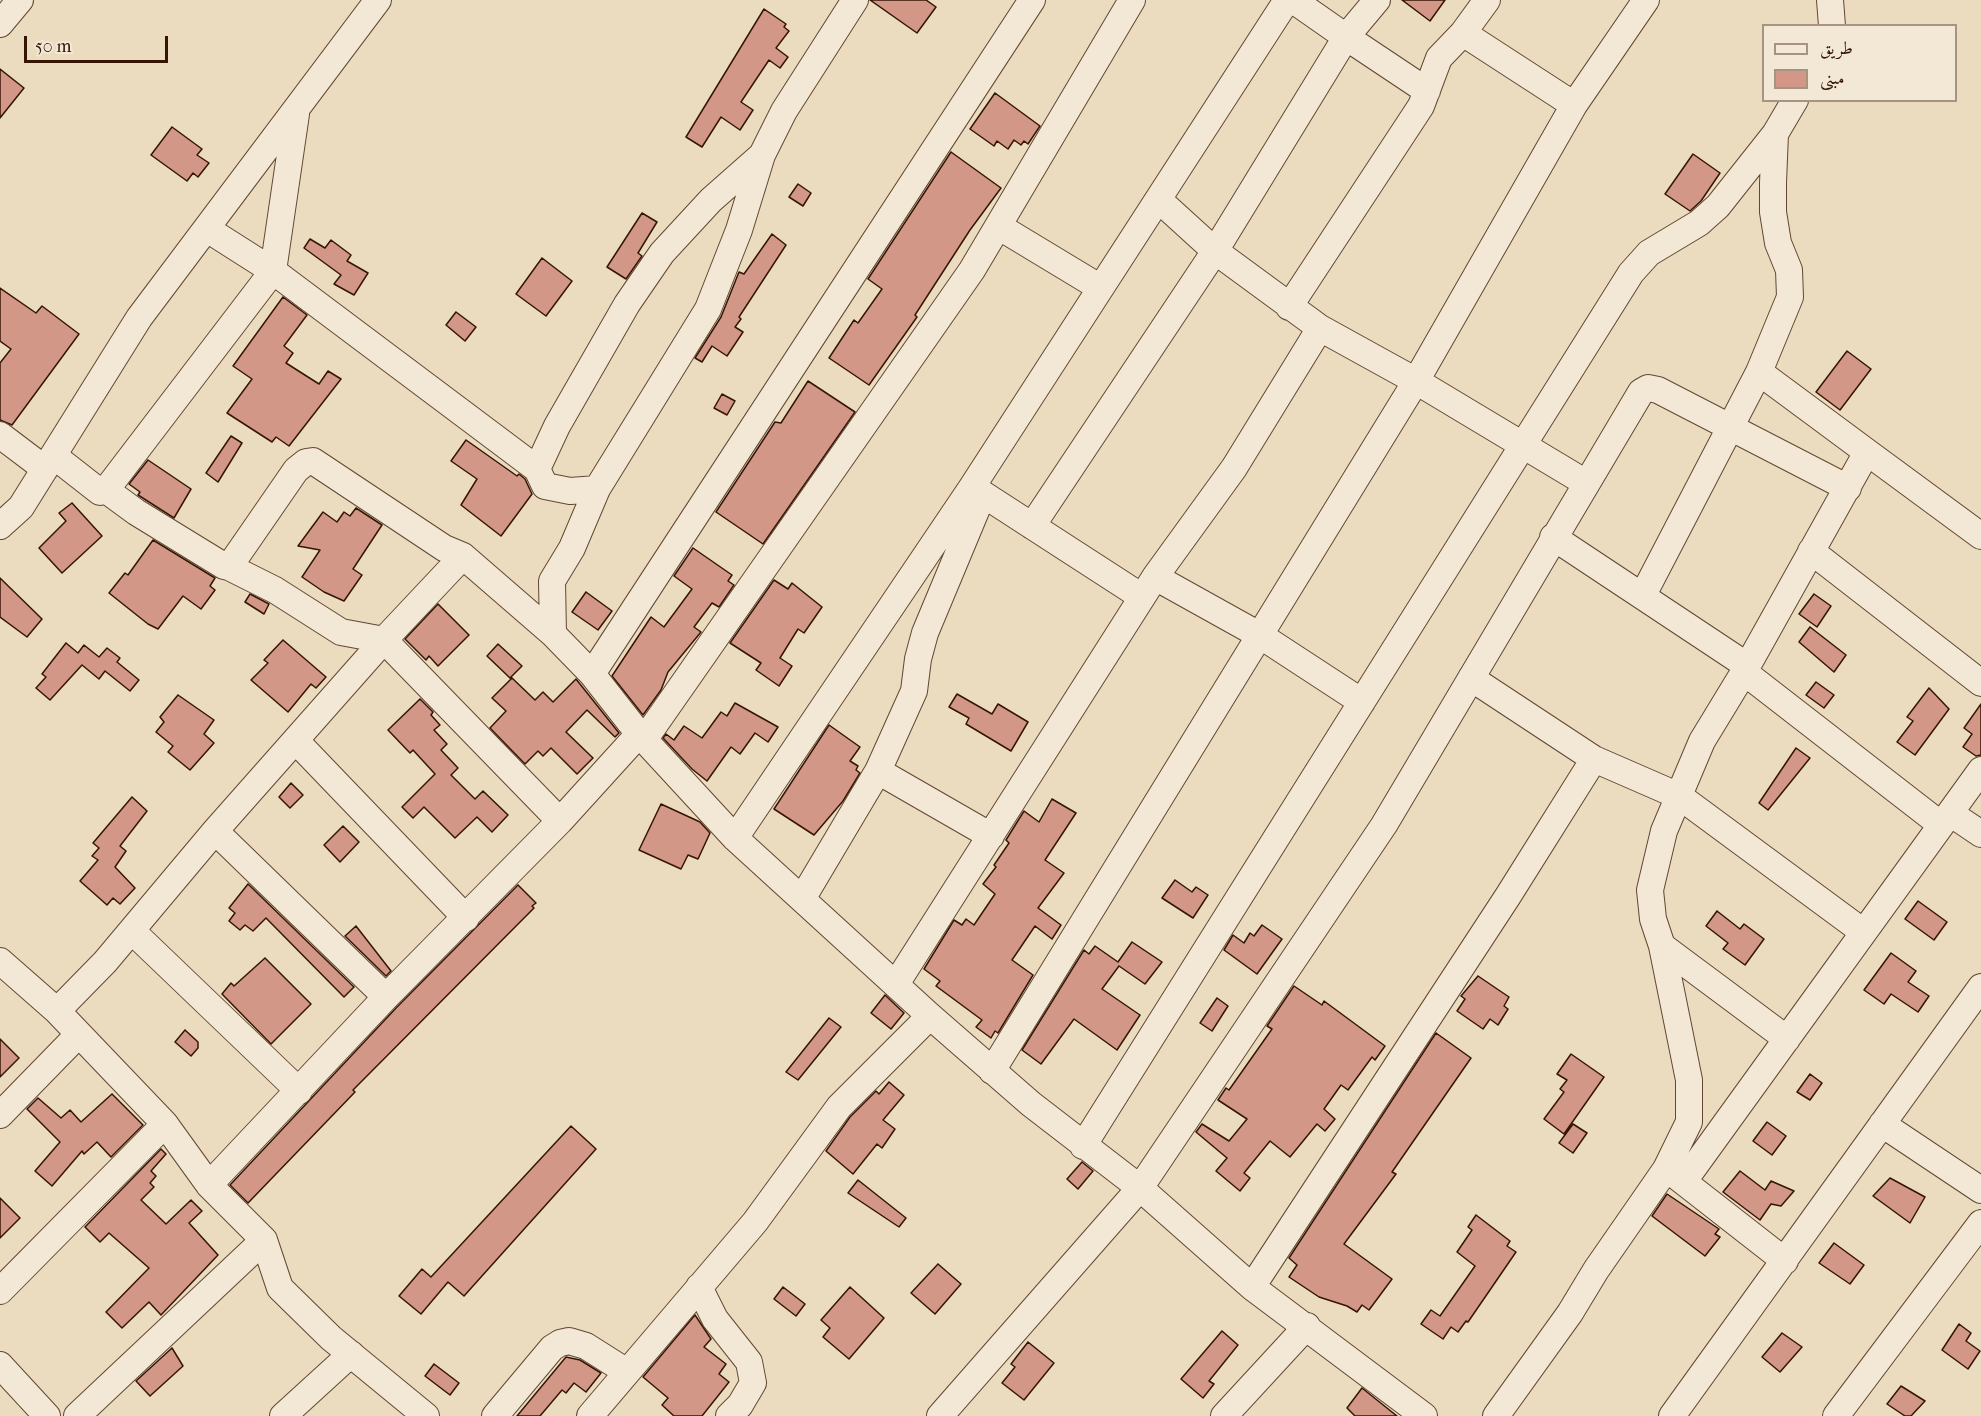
<!DOCTYPE html>
<html>
<head>
<meta charset="utf-8">
<style>
  body { margin:0 }
  #map { position:relative; width:1981px; height:1416px; overflow:hidden; background:#ebdcbf; font-family:"IM FELL French Canon",Amiri,serif }
  canvas { display:block }
  .legend { position:absolute; left:1762px; top:24px; width:195px; height:78px; box-sizing:border-box; background:#f2e8d5; border:2px solid #a69481; margin:0; padding:8px 10px; list-style:none; font-size:18px; color:#351504 }
  .legend li { display:flex; align-items:center; gap:12px; height:30px }
  .legend b { width:30px; border:2px solid #a69481 }
  .scale { position:absolute; left:24px; top:36px; width:144px; height:27px; box-sizing:border-box; border:3px solid #351504; border-top:0; padding-left:8px; font-size:18px; line-height:21px; white-space:nowrap; color:#351504; -webkit-text-stroke:4px #f2e8d5; paint-order:stroke }
</style>
</head>
<body>
<div id="map">
<canvas width="1981" height="1416"></canvas>
<ul class="legend">
<li><b style="height:8px;background:#f2e8d5"></b>طريق</li>
<li><b style="height:16px;background:#d39788"></b>مبنى</li>
</ul>
<div class="scale">50 m</div>
</div>
<script>
const context = document.querySelector('canvas').getContext('2d');
context.lineJoin = 'round';
function paint(path, color) {
  context.fillStyle = color;
  context.fill(path, 'evenodd');
}
function shape(rows) {
  const path = new Path2D();
  for (const r of rows) {
    path.moveTo(r[0], r[1]);
    for (let i = 2; i < r.length; i += 2) path.lineTo(r[i], r[i + 1]);
  }
  return path;
}
function trace(path, color, width, dash) {
  context.strokeStyle = color;
  context.lineWidth = width;
  context.lineCap = dash ? 'butt' : 'round';
  context.setLineDash(dash || []);
  context.stroke(path);
}
const building = shape([
  [870,0,926,0,936,7,917,33,870,0],
  [1402,0,1445,0,1430,21,1402,0],
  [764,9,786,24,784,27,789,31,776,48,788,57,780,68,769,60,741,102,753,110,740,130,721,117,702,147,686,137,764,9],
  [0,69,24,88,0,118,0,69],
  [995,93,1040,126,1028,144,1024,141,1021,145,1014,140,1008,149,997,141,994,146,970,129,995,93],
  [172,127,202,149,197,155,209,163,198,177,193,173,187,181,151,155,172,127],
  [951,152,1001,188,970,230,915,315,917,317,869,385,829,358,854,320,858,323,882,289,868,279,951,152],
  [1693,154,1720,173,1701,201,1690,211,1665,194,1693,154],
  [798,184,811,193,803,206,789,197,798,184],
  [642,213,657,222,638,253,642,256,626,279,607,267,642,213],
  [772,234,786,245,739,317,741,319,735,327,743,332,727,356,712,346,702,362,695,358,721,317,739,272,744,274,772,234],
  [310,239,325,248,331,240,351,255,347,261,368,273,354,295,334,284,341,275,304,248,310,239],
  [542,258,572,281,546,316,516,294,542,258],
  [0,288,36,313,42,306,79,334,12,425,0,420,0,363,11,349,0,341,0,288],
  [283,297,307,315,284,346,293,353,286,363,319,384,328,371,341,379,289,446,276,437,272,442,227,413,252,379,233,366,283,297],
  [456,312,476,327,465,341,446,325,456,312],
  [1847,351,1871,369,1840,410,1816,392,1847,351],
  [808,381,855,412,763,544,716,512,775,422,781,423,808,381],
  [722,394,735,401,727,415,714,408,722,394],
  [231,436,242,443,218,482,206,473,231,436],
  [466,440,517,476,519,474,525,479,532,494,501,536,461,505,477,479,451,461,466,440],
  [148,460,191,489,174,518,138,495,140,492,129,484,148,460],
  [72,503,102,536,62,573,39,548,66,521,59,513,72,503],
  [356,508,382,525,353,569,362,575,344,601,324,592,302,577,320,550,298,546,323,512,337,522,344,512,350,516,356,508],
  [153,540,215,578,210,586,215,590,201,609,183,596,158,629,148,624,109,593,125,573,128,575,153,540],
  [693,548,732,575,728,581,734,585,719,607,712,603,694,627,701,632,668,672,661,690,643,715,612,676,651,617,664,627,692,589,674,576,693,548],
  [0,578,42,619,27,637,0,617,0,578],
  [774,580,788,589,792,583,822,607,804,633,798,629,780,658,792,666,779,686,756,670,761,663,730,643,774,580],
  [586,592,612,611,598,630,572,612,586,592],
  [250,594,269,604,264,614,245,602,250,594],
  [1814,594,1831,606,1817,627,1799,614,1814,594],
  [438,604,469,635,438,666,429,656,426,660,405,639,438,604],
  [1810,627,1846,655,1834,672,1799,642,1810,627],
  [283,640,326,677,316,688,311,684,288,712,251,680,268,663,264,660,283,640],
  [66,643,78,653,84,645,99,657,107,648,120,658,117,662,139,680,130,691,105,671,99,679,82,665,50,700,36,688,46,677,42,674,66,643],
  [498,644,522,666,510,678,487,656,498,644],
  [512,678,535,700,543,692,553,702,576,679,619,733,615,737,587,710,566,732,593,758,577,774,551,748,543,756,538,751,525,764,490,728,506,711,492,698,512,678],
  [1816,682,1834,695,1824,708,1806,695,1816,682],
  [1929,688,1949,709,1915,755,1897,742,1913,721,1907,717,1929,688],
  [957,694,992,714,998,704,1028,722,1011,751,966,724,969,718,949,707,957,694],
  [178,695,214,720,204,734,214,743,190,770,168,752,173,746,156,732,164,722,160,717,178,695],
  [420,699,433,712,431,715,440,725,434,730,447,744,441,750,458,768,451,775,475,799,483,791,508,815,492,832,477,817,455,838,424,807,413,818,402,807,435,774,413,750,410,753,388,730,420,699],
  [735,703,778,727,768,742,755,733,740,754,731,747,707,781,692,769,663,738,666,734,674,740,684,726,702,738,721,712,727,716,735,703],
  [1981,704,1981,755,1976,756,1963,747,1972,734,1964,728,1981,704],
  [829,725,860,747,850,761,858,766,856,770,860,773,843,801,814,835,774,809,829,725],
  [1796,748,1810,758,1768,810,1759,803,1796,748],
  [291,783,303,795,290,808,279,797,291,783],
  [132,797,147,811,120,846,126,851,115,867,135,888,120,904,113,898,107,905,80,881,98,860,92,856,99,848,93,843,132,797],
  [1052,799,1076,813,1045,860,1064,873,1038,908,1061,925,1052,939,1035,926,1012,960,1033,975,998,1033,995,1031,991,1038,976,1027,982,1020,936,986,940,981,924,969,954,920,962,925,966,919,974,925,995,894,983,884,996,867,994,865,1009,843,1006,840,1024,811,1039,822,1052,799],
  [661,804,700,822,710,833,698,859,688,855,681,869,639,850,661,804],
  [343,826,359,842,340,862,324,845,343,826],
  [1175,880,1192,892,1196,887,1208,895,1193,918,1162,898,1175,880],
  [248,884,354,987,344,997,266,918,253,931,245,925,240,930,229,921,235,913,229,908,248,884],
  [518,885,536,903,532,906,534,908,353,1090,355,1092,248,1203,230,1185,397,1007,518,885],
  [1918,901,1947,922,1934,940,1905,919,1918,901],
  [1717,911,1740,929,1744,924,1764,939,1745,965,1723,949,1728,943,1706,926,1717,911],
  [1262,925,1282,939,1257,974,1224,950,1233,935,1244,943,1250,933,1254,936,1262,925],
  [356,926,391,971,386,976,345,936,356,926],
  [1132,942,1162,962,1145,984,1119,966,1102,989,1140,1015,1117,1050,1074,1019,1041,1064,1022,1050,1084,950,1089,954,1095,946,1118,962,1132,942],
  [1891,953,1916,971,1908,982,1929,996,1918,1012,1891,994,1884,1004,1864,990,1891,953],
  [265,958,311,1004,271,1044,222,994,231,983,234,986,265,958],
  [1478,976,1509,997,1504,1006,1508,1009,1498,1025,1490,1019,1483,1029,1457,1011,1465,999,1461,996,1478,976],
  [1294,986,1322,1005,1324,1001,1385,1046,1375,1060,1372,1057,1348,1090,1341,1085,1324,1109,1335,1119,1325,1131,1317,1124,1290,1157,1270,1141,1244,1173,1250,1178,1240,1191,1216,1171,1227,1158,1196,1132,1202,1124,1229,1141,1247,1119,1218,1100,1226,1088,1229,1090,1272,1029,1267,1026,1294,986],
  [885,995,904,1013,891,1029,871,1013,885,995],
  [1217,998,1228,1006,1212,1031,1200,1023,1217,998],
  [829,1018,841,1027,798,1080,786,1072,829,1018],
  [185,1030,198,1042,198,1048,191,1056,175,1042,185,1030],
  [1436,1033,1471,1058,1392,1172,1396,1174,1344,1244,1392,1279,1369,1310,1362,1305,1357,1312,1347,1306,1319,1297,1289,1277,1297,1265,1289,1258,1436,1033],
  [0,1039,19,1058,0,1077,0,1039],
  [1571,1054,1604,1077,1564,1134,1544,1119,1564,1092,1560,1089,1567,1080,1557,1074,1571,1054],
  [1810,1074,1822,1083,1810,1100,1797,1092,1810,1074],
  [889,1082,904,1095,883,1120,895,1129,882,1148,877,1144,853,1174,826,1151,850,1117,876,1091,879,1094,889,1082],
  [112,1094,143,1125,111,1157,97,1142,84,1154,82,1151,52,1186,35,1171,60,1142,27,1109,38,1098,61,1118,70,1110,81,1122,112,1094],
  [1767,1122,1786,1136,1772,1155,1753,1141,1767,1122],
  [1573,1124,1587,1133,1573,1153,1559,1143,1573,1124],
  [571,1126,596,1149,464,1296,448,1282,421,1314,399,1296,422,1269,431,1277,571,1126],
  [161,1149,166,1154,151,1171,156,1176,150,1183,154,1187,141,1200,166,1224,191,1200,202,1211,189,1223,218,1255,161,1315,149,1302,122,1328,106,1312,149,1268,109,1233,100,1242,85,1227,161,1149],
  [1082,1162,1093,1171,1078,1189,1067,1179,1082,1162],
  [1740,1171,1765,1190,1771,1181,1794,1191,1781,1206,1771,1204,1760,1220,1723,1192,1740,1171],
  [1890,1178,1925,1197,1910,1223,1873,1196,1890,1178],
  [858,1180,906,1218,899,1227,848,1193,858,1180],
  [1667,1194,1719,1229,1715,1234,1720,1237,1705,1256,1652,1216,1667,1194],
  [0,1198,20,1218,0,1238,0,1198],
  [1476,1215,1510,1241,1507,1246,1516,1252,1468,1322,1466,1321,1458,1332,1451,1327,1443,1339,1421,1324,1431,1310,1440,1316,1475,1266,1457,1252,1472,1230,1468,1227,1476,1215],
  [1834,1243,1864,1265,1850,1284,1819,1263,1834,1243],
  [938,1264,961,1284,935,1314,911,1293,938,1264],
  [783,1287,805,1304,796,1316,774,1299,783,1287],
  [850,1287,884,1318,849,1359,823,1337,830,1328,821,1320,850,1287],
  [695,1315,711,1339,704,1347,726,1364,719,1374,729,1382,702,1416,674,1416,662,1405,668,1398,643,1377,695,1315],
  [1959,1324,1971,1333,1966,1341,1980,1351,1968,1369,1942,1350,1959,1324],
  [1222,1331,1238,1345,1209,1381,1214,1384,1203,1398,1181,1379,1222,1331],
  [1782,1333,1802,1347,1780,1372,1762,1357,1782,1333],
  [1028,1342,1054,1363,1024,1400,1002,1383,1015,1367,1011,1364,1028,1342],
  [172,1348,183,1366,150,1396,136,1381,172,1348],
  [566,1357,580,1360,601,1373,586,1392,574,1383,566,1393,562,1390,540,1416,517,1416,566,1357],
  [434,1364,459,1383,450,1395,425,1376,434,1364],
  [1901,1386,1925,1401,1911,1416,1905,1416,1887,1404,1901,1386],
  [1362,1388,1397,1416,1355,1416,1347,1408,1362,1388]
]);
paint(building, '#d39788');
trace(building, '#351504', 1.5);
const minor = shape([
  [1293,0,1346,37,1377,0],
  [1830,0,1832,26],
  [0,24,20,0],
  [1463,33,1574,105],
  [1159,200,1215,251,1320,328,1416,381,1586,483],
  [998,226,1099,287],
  [207,229,273,271,537,469,545,486,570,491,597,489],
  [1289,307,1421,106,1439,58,1463,33,1487,0],
  [0,435,45,469],
  [1867,452,1981,536],
  [54,456,100,492,106,490,136,512,224,566,229,567,296,470,306,462,313,461,444,548,463,556,553,634,592,674,639,734,735,838,930,1016,1031,1104,1140,1188,1252,1287,1424,1416],
  [537,469,557,426,627,304,662,253,711,200,762,155],
  [972,487,1142,597],
  [106,490,273,271,296,114],
  [0,526,21,507,139,318,378,0],
  [1032,526,1215,251,1346,37,1427,91],
  [1553,537,1746,665],
  [1811,551,1981,683],
  [229,567,275,590,341,632,384,640,560,821],
  [1155,577,1261,636,1362,702],
  [1643,595,1759,372],
  [553,634,552,581,572,548,597,489,708,309,739,230,762,155,784,111,855,0],
  [1744,672,1940,824],
  [592,674,1032,0],
  [1471,678,1594,759,1679,796,1862,931],
  [644,740,972,270,1132,0],
  [296,741,466,918],
  [878,771,991,836],
  [1950,813,1981,834],
  [215,831,386,997],
  [735,838,972,487,1287,0],
  [802,899,878,771,914,691,918,659,925,633,983,494],
  [132,931,299,1091],
  [1662,946,1787,1039],
  [0,961,57,1011,165,1124,209,1185,264,1240,280,1288,331,1338,426,1416],
  [896,984,1155,577,1234,468,1320,328],
  [57,1011,105,962,215,831,384,640,463,556],
  [992,1071,1416,381,1574,105,1646,0],
  [0,1115,79,1034],
  [1882,1124,1981,1190],
  [1083,1146,1631,273,1649,253,1699,223,1718,206,1775,134],
  [1671,1172,1785,1261],
  [1684,1181,1981,770],
  [209,1185,386,997,560,821,639,734],
  [699,1287,715,1319,749,1362,753,1383,740,1405,729,1416],
  [1252,1287,1508,896,1594,759],
  [0,1291,165,1124],
  [0,1365,47,1416],
  [77,1416,264,1240],
  [283,1416,351,1354],
  [495,1416,552,1348,560,1343,569,1341,586,1346,627,1372],
  [590,1416,755,1222,839,1107,930,1016],
  [940,1416,1140,1188,1384,825,1641,392,1648,388,1658,390,1848,488],
  [1224,1416,1307,1326],
  [1496,1416,1570,1313,1596,1270,1666,1169,1689,1122,1689,1080,1662,946,1653,919,1650,890,1664,831,1702,741,1744,672,1867,452,1759,372,1790,297,1789,270,1778,243,1773,212,1773,183,1775,134,1795,100],
  [1672,1416,1981,987],
  [1836,1416,1981,1223]
]);
trace(minor, '#624733', 28);
trace(minor, '#f2e8d5', 26);
</script>
</body>
</html>
